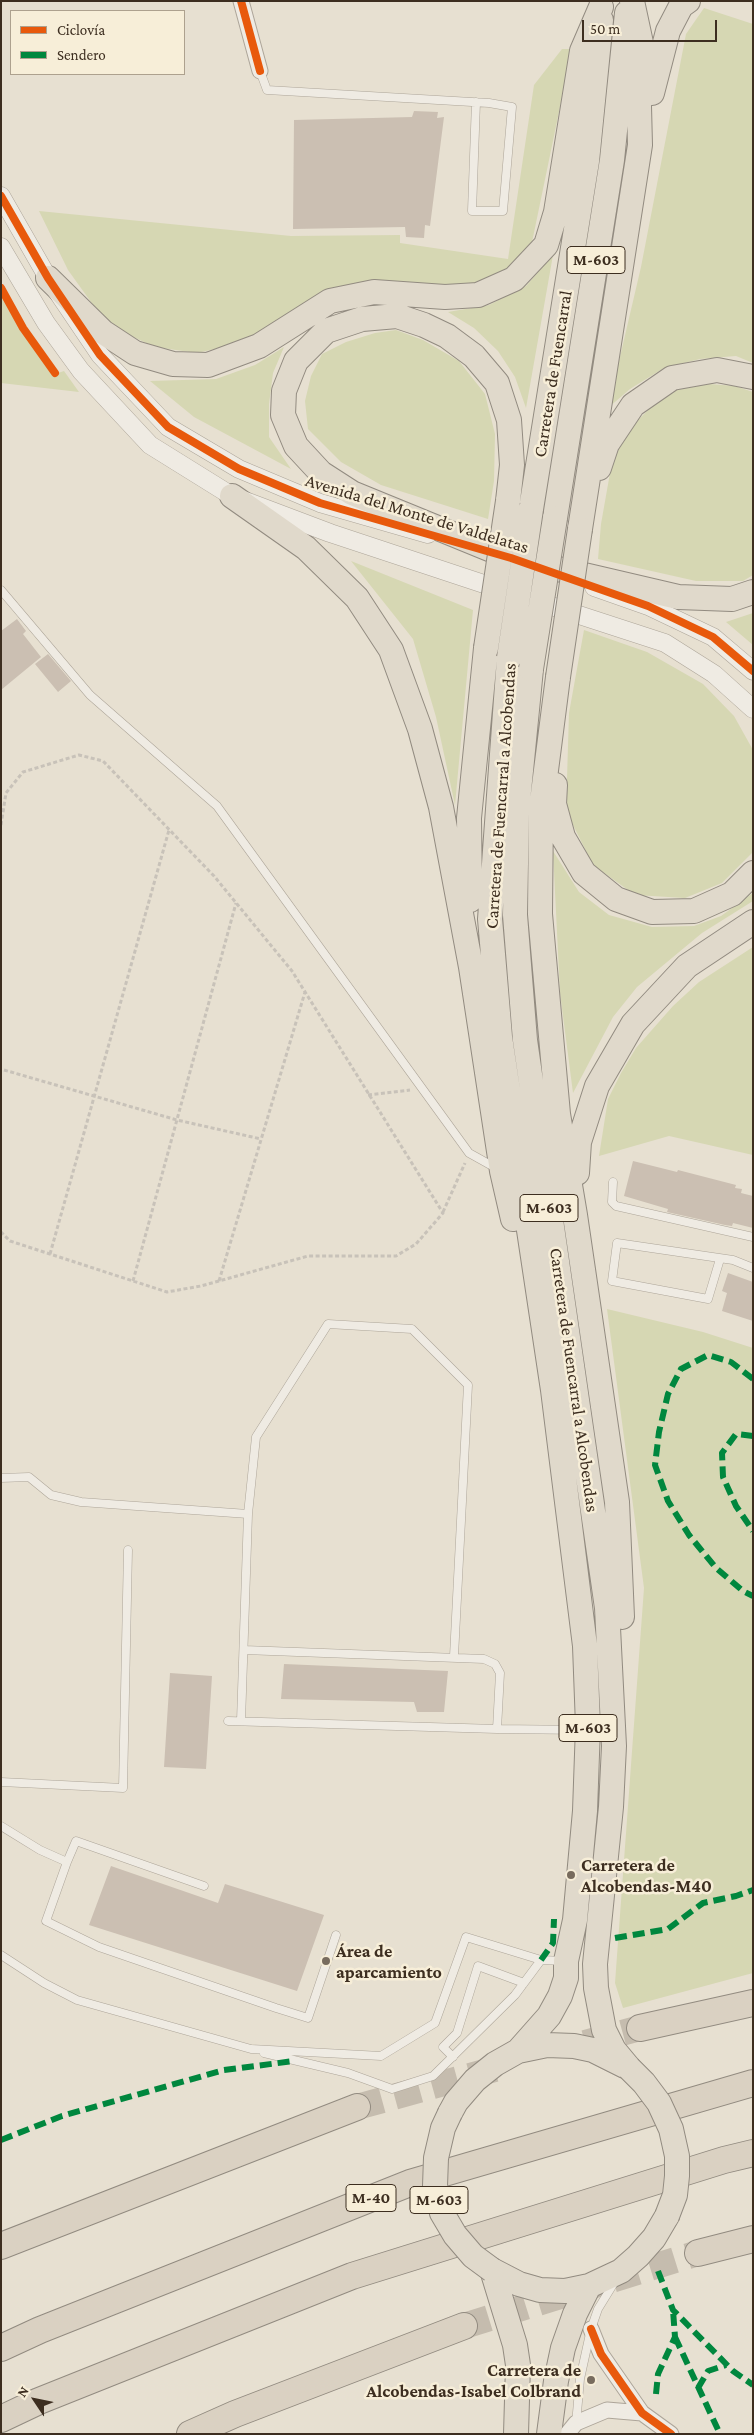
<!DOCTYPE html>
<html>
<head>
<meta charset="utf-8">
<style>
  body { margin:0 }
  #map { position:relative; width:754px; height:2435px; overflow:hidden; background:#e7e0d1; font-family:"Crimson Pro",serif }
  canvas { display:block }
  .frame { position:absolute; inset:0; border:2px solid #3d2e20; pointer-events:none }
  .legend { position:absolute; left:10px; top:10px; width:175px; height:65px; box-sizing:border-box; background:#f7eed8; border:1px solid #ada18e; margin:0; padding:6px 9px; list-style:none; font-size:15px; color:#3d2e20 }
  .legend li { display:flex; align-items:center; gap:10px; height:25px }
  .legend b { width:25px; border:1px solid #ada18e }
  .north { position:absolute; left:10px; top:2375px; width:50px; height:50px; -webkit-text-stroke:4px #f7eed8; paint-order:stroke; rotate:304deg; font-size:14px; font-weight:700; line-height:20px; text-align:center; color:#3d2e20 }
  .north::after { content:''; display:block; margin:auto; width:18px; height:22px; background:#3d2e20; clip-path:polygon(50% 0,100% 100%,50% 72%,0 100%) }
  .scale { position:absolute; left:582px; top:20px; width:135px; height:22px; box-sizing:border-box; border:2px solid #3d2e20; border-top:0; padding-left:6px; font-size:15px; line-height:18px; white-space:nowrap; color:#3d2e20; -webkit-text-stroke:4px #f7eed8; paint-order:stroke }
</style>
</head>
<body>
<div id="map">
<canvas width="754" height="2435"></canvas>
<div class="frame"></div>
<ul class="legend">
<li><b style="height:6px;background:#e8590c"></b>Ciclovía</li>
<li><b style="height:6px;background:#00873e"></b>Sendero</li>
</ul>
<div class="north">N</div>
<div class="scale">50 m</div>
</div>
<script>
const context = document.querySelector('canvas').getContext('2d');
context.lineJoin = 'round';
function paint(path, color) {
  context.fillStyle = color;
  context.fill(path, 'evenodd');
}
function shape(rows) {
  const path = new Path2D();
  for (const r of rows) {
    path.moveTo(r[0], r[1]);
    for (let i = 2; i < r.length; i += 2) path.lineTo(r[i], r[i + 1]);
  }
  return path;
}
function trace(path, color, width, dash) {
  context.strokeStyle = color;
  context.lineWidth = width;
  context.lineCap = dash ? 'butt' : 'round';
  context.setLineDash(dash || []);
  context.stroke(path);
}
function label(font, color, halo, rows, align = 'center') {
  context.font = font + ' "Crimson Pro",serif';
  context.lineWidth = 5;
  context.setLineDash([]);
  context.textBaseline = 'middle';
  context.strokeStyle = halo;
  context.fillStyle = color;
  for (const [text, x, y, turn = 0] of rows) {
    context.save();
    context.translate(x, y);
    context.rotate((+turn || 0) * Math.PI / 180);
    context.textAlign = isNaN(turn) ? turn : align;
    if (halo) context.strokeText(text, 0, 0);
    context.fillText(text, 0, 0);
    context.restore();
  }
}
paint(shape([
  [704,8,753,24,753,363,736,356,700,359,664,368,630,389,608,408,641,267,686,34],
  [562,49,572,49,531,247,503,275,464,286,357,285,250,341,197,353,155,347,118,330,96,309,68,270,39,211,291,236,400,235,400,243,508,259,534,85],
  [553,255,526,408,515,377,498,351,474,328,448,312,489,305,526,286],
  [1,295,52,375,64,371,79,392,1,383],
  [396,330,423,340,459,361,485,394,495,434,494,481,488,519,381,485,341,462,308,429,305,401,311,376,322,354,346,342,375,333],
  [284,347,273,373,269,404,269,437,291,469,194,417,150,381,216,379,255,365],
  [710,384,735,386,753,392,753,575,743,581,696,581,598,559,601,524,613,456,623,435,659,399,681,388],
  [351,561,473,610,455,805,436,717,413,639],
  [753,613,753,645,726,622],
  [584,630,647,652,703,684,734,716,753,750,753,852,722,883,685,898,635,895,593,865,566,811,569,713],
  [553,851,579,892,609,915,652,927,694,926,721,916,753,893,753,901,702,933,637,987,613,1017,573,1093,560,993],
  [753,947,753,1155,669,1136,599,1156,608,1099,621,1073,636,1048,673,1006,699,982],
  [607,1309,703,1332,753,1348,753,1973,623,2008,615,1983,644,1588]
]), '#d6d7b3');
paint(shape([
  [414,111,438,112,437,118,444,117,430,226,425,225,424,238,406,237,405,227,293,229,294,120,412,117],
  [17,619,26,631,23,634,41,657,1,690,1,631],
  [48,654,71,681,58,692,35,664],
  [633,1161,677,1172,678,1170,736,1185,735,1188,742,1189,741,1193,753,1196,753,1228,733,1223,732,1226,725,1225,667,1212,668,1209,624,1196],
  [728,1273,753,1282,753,1321,722,1311,727,1293,722,1291],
  [284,1664,448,1671,444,1712,417,1712,414,1702,281,1699],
  [170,1673,212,1676,206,1769,164,1767],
  [111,1866,218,1903,225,1884,324,1915,297,1991,89,1925]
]), '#cbbfb2');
trace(shape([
  [585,2043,640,2028],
  [357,2107,495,2069],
  [464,2326,698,2253]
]), '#c5bcae', 26, [26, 13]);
const service = shape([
  [260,71,267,90,489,103,512,107,503,211,472,211,476,102],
  [1,590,90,695,217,806,469,1153,496,1168],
  [613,1182,612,1202,616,1206,753,1237],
  [720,1259,708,1299,612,1281,617,1243,733,1260,753,1268],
  [1,1478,29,1477,51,1495,81,1502,248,1514,256,1437,328,1324,412,1329,468,1385,454,1656],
  [244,1650,484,1659,495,1664,500,1673,497,1729,586,1730],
  [228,1721,497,1729],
  [241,1721,248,1514],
  [1,1782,123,1788,128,1550],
  [1,1826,40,1850,67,1862,46,1921,99,1947,276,2008,308,2018,336,1935],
  [67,1862,76,1841,204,1886],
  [1,1955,44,1983,77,2000,251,2049,381,2056,435,2023,466,1937,541,1960],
  [264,2053,348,2073,392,2089,433,2076,515,1995,541,1960,564,1961],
  [453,2057,443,2047,457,2033,478,1966,524,1983],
  [576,2424,580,2379,591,2329,598,2309,614,2283]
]);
const minor = shape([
  [241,1,260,71],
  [591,2329,601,2354,642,2413,671,2434],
  [567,2434,576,2423,607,2410,642,2413]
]);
const tertiary = shape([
  [1,196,48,278,100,355,168,427,239,469,320,503,428,534],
  [1,247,46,323,81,371,150,445,232,496,330,533,505,591],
  [594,587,648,606,713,637,753,671],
  [530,599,665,643,714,674,753,709]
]);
const trunk = shape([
  [652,93,668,31,681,6,688,1],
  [48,278,103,332,135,353,173,364,208,365,259,346,330,301,374,292,445,297,478,295,514,279,546,245,556,212,582,51,601,7],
  [599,468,607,444,633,405,672,378,717,370,753,377],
  [232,496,306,548,357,598,391,650,420,729,441,807,471,967,502,1171,513,1219],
  [508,501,512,465,509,420,497,383,474,356,447,336,424,325,397,316,362,319,326,331,296,361,284,391,283,415,296,446,321,473,352,493,511,558,678,597,732,599,753,592],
  [531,509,587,161,601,20],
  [555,518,612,160,627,13],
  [580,529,640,145,639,106,644,57,632,1],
  [509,658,490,919,500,1037,553,1390,585,1646,588,1726,585,1811,575,1920,566,1961,566,1978,560,1996,549,2016,518,2051],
  [531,669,517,811,515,915,525,1040,607,1608,614,1746,611,1807,595,1964,596,1988,604,2030,614,2050,629,2068],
  [558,677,541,809,540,914,558,1114,575,1215,617,1502,622,1617],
  [555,785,554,804,563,837,584,873,616,899,652,912,694,911,732,894,753,873],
  [470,900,469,818,486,648],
  [577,1173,579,1142,597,1086,633,1024,687,966,753,922],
  [450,2113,456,2102,475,2080,495,2064,518,2051,547,2045,574,2046,593,2050,625,2066],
  [492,2270,519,2284,540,2290,565,2291,589,2286,621,2271,638,2256,654,2238,667,2216],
  [492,2270,515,2345,518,2365,516,2434],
  [549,2434,556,2381,563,2348,575,2314,589,2286]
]);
const motorway = shape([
  [640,2028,753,2003],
  [1,2246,357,2107],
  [698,2253,753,2239],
  [1,2348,40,2330,410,2183,753,2083],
  [1,2419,39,2401,352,2276,724,2160,753,2153],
  [190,2434,235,2414,464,2326]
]);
trace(service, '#ada599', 9);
trace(minor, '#ada599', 17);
trace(tertiary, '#ada599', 19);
trace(trunk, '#928b80', 26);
trace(motorway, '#928b80', 28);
trace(shape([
  [1,825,6,793,23,772,79,755,103,761,214,876,292,971,443,1213,416,1244,396,1256,308,1256,201,1286,167,1292,10,1241,1,1232],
  [4,1070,177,1120,261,1139],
  [368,1095,410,1090],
  [443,1212,465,1163],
  [50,1254,169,830],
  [133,1281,236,903],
  [219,1281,305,992]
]), '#c8c2b9', 3, [4, 2.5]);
trace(service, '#efebe3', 8);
trace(minor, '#efebe3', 15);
trace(tertiary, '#efebe3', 18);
trace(trunk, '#e0d9cb', 24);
trace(motorway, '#dad1c2', 26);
const trunkBridge = shape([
  [486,648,508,501],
  [509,658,531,509],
  [531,669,555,518],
  [558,677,580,529],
  [629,2068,644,2083,659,2103,671,2129,677,2156,677,2176,675,2195,667,2216],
  [450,2113,443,2128,436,2158,435,2186,442,2213,455,2235,473,2256,492,2270]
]);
trace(trunkBridge, '#928b80', 26, []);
trace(trunkBridge, '#e0d9cb', 24);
trace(shape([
  [753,1379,731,1362,708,1355,681,1369,668,1394,659,1432,655,1465,668,1501,689,1535,716,1568,743,1591,753,1596],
  [753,1436,736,1434,722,1453,723,1477,736,1506,753,1531],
  [615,1938,668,1929,703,1903,736,1896,753,1890],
  [541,1960,553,1943,554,1919],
  [1,2140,62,2116,224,2070,294,2061],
  [658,2271,673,2310,733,2371,753,2385],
  [675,2337,720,2434],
  [698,2388,708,2371,726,2365],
  [656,2394,658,2374,675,2337,673,2310]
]), '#00873e', 6, [12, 6]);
trace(shape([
  [241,1,260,71],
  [1,196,48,278,100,355,168,427,239,469,320,503,511,558,648,606,713,637,753,671],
  [1,288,23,328,55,373],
  [591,2329,601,2354,642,2413,671,2434]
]), '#e8590c', 8);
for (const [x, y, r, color] of [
  [571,1875,5,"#786c5e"],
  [326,1961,5,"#786c5e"],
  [591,2380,5,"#786c5e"]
]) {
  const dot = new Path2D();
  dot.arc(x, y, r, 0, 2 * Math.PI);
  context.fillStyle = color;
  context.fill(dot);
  trace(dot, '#f7eed8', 2);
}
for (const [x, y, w] of [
  [596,260,58],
  [549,1208,58],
  [588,1728,58],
  [371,2198,50],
  [439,2200,58]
]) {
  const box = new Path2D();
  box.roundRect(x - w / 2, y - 13.5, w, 27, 4);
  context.fillStyle = '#f7eed8';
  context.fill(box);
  trace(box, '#3d2e20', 1);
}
label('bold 16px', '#3d2e20', null, [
  ["M-603",596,260],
  ["M-603",549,1208],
  ["M-603",588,1728],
  ["M-40",371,2198],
  ["M-603",439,2200]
]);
label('18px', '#3d2e20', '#f7eed8', [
  ["Carretera de Fuencarral",553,374,-81],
  ["Avenida del Monte de Valdelatas",417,514,17],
  ["Carretera de Fuencarral a Alcobendas",501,796,-86],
  ["Carretera de Fuencarral a Alcobendas",574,1380,82]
]);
label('bold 18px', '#3d2e20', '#f7eed8', [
  ["Carretera de",581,1865],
  ["Alcobendas-M40",581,1886],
  ["Área de",336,1951],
  ["aparcamiento",336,1972],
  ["Carretera de",581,2370,"right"],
  ["Alcobendas-Isabel Colbrand",581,2391,"right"]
], 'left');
</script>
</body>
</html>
